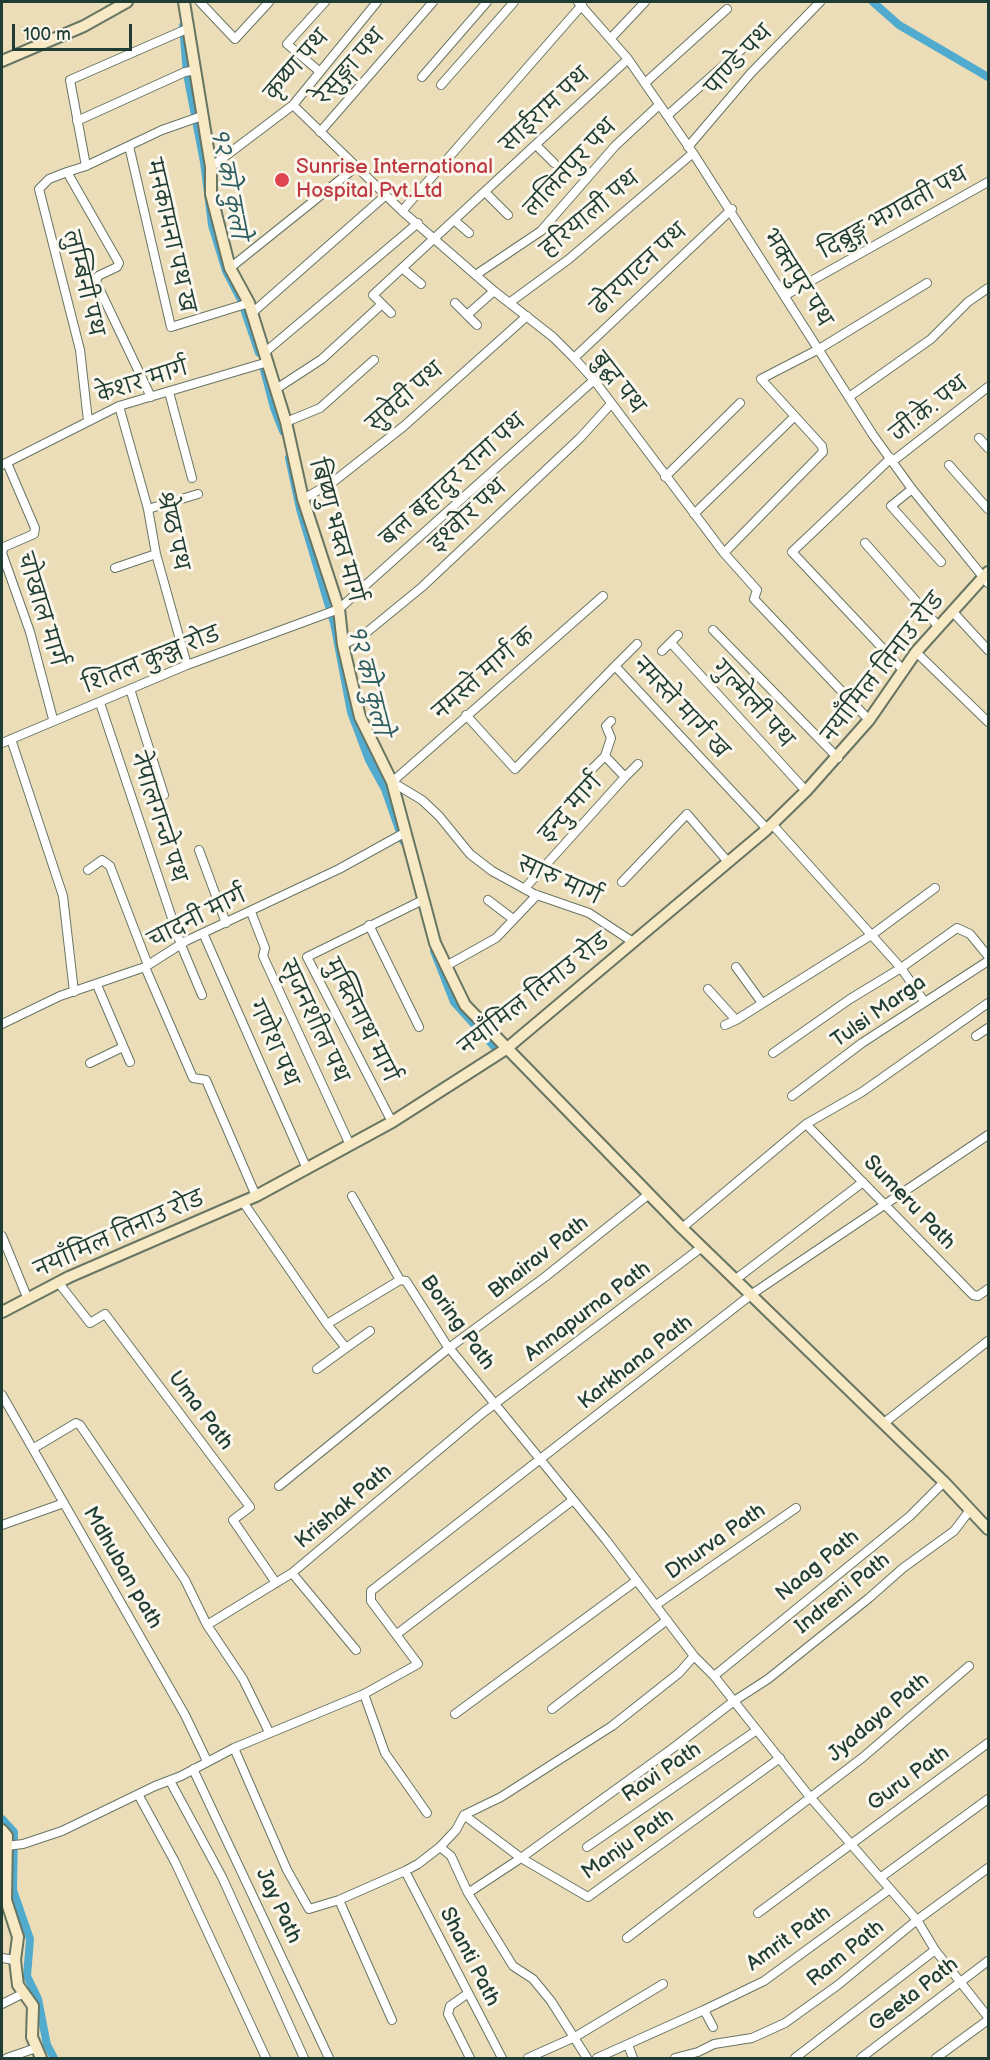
<!DOCTYPE html>
<html>
<head>
<meta charset="utf-8">
<style>
  body { margin:0 }
  #map { position:relative; width:990px; height:2060px; overflow:hidden; background:#ecddb9; font-family:"Balsamiq Sans",sans-serif }
  canvas { display:block }
  .frame { position:absolute; inset:0; border:3px solid #1f3d34; pointer-events:none }
  .scale { position:absolute; left:12px; top:24px; width:120px; height:27px; box-sizing:border-box; border:3px solid #1f3d34; border-top:0; padding-left:8px; font-size:18px; line-height:21px; white-space:nowrap; color:#1f3d34; -webkit-text-stroke:4px #fbf7ec; paint-order:stroke }
</style>
</head>
<body>
<div id="map">
<canvas width="990" height="2060"></canvas>
<div class="frame"></div>
<div class="scale">100 m</div>
</div>
<script>
const context = document.querySelector('canvas').getContext('2d');
context.lineJoin = 'round';
function shape(rows) {
  const path = new Path2D();
  for (const r of rows) {
    path.moveTo(r[0], r[1]);
    for (let i = 2; i < r.length; i += 2) path.lineTo(r[i], r[i + 1]);
  }
  return path;
}
function trace(path, color, width, dash) {
  context.strokeStyle = color;
  context.lineWidth = width;
  context.lineCap = dash ? 'butt' : 'round';
  context.setLineDash(dash || []);
  context.stroke(path);
}
function label(font, color, halo, rows, align = 'center') {
  context.font = font + ' "Balsamiq Sans","Playpen Sans Deva",sans-serif';
  context.lineWidth = 6;
  context.setLineDash([]);
  context.textBaseline = 'middle';
  context.strokeStyle = halo;
  context.fillStyle = color;
  for (const [text, x, y, turn = 0] of rows) {
    context.save();
    context.translate(x, y);
    context.rotate((+turn || 0) * Math.PI / 180);
    context.textAlign = isNaN(turn) ? turn : align;
    if (halo) context.strokeText(text, 0, 0);
    context.fillText(text, 0, 0);
    context.restore();
  }
}
trace(shape([
  [873,2,899,25,988,77],
  [183,26,187,74,204,162,212,225,226,271,241,300,259,353],
  [263,366,274,408,283,431],
  [289,458,300,509,334,623,351,712,369,760,385,789,403,841],
  [434,951,454,1002,500,1053],
  [2,1819,14,1832,13,1890,30,1939,27,1976,38,1999,47,2045,54,2058]
]), '#51abcf', 8);
const street = shape([
  [200,2,235,39,269,2],
  [578,2,628,59,693,153,873,435,912,489,988,583],
  [611,38,645,2],
  [319,71,287,44,325,2],
  [422,77,487,2],
  [645,83,727,9],
  [441,85,514,2],
  [293,105,402,211,494,291,553,337,574,358,594,380,724,553,757,590,754,599,869,720],
  [668,115,742,49],
  [77,121,185,72,196,70],
  [320,132,433,2],
  [536,145,554,163],
  [129,146,171,327,249,303],
  [688,147,751,73,820,2],
  [86,166,70,80,189,28],
  [211,167,293,105,377,2],
  [67,172,49,179,39,189,80,350,88,421],
  [485,192,508,215],
  [402,211,582,5],
  [454,220,469,233],
  [230,268,356,167],
  [402,268,421,284],
  [477,274,541,231,615,146,659,105],
  [786,295,988,182],
  [455,303,477,325],
  [509,303,569,259,693,153],
  [382,304,391,313],
  [252,313,386,195],
  [467,315,494,291],
  [264,353,418,223],
  [574,358,732,209],
  [276,389,322,359,382,304,373,295,628,59],
  [169,392,192,478],
  [151,397,96,282,98,276,117,267,119,263,67,172,86,166,162,130,202,116],
  [849,397,931,339,968,302,988,288],
  [119,406,148,509,156,554,187,665],
  [286,422,320,408,374,360],
  [979,438,988,448],
  [891,458,792,552,904,671],
  [893,461,988,387],
  [7,463,35,528,34,534,4,547,2,553,30,632,53,719],
  [2,465,119,406,268,362],
  [949,465,988,509],
  [665,477,740,403],
  [912,489,891,506,941,562],
  [303,499,333,482,404,426,527,316],
  [148,509,198,494],
  [694,514,794,417],
  [865,543,938,626],
  [724,553,823,452,822,446,761,379,819,349,927,283],
  [115,568,156,554],
  [603,596,392,782,422,800,439,816,470,854,492,871,534,894,589,913,633,942],
  [952,611,988,650],
  [713,630,838,758],
  [671,643,806,791],
  [343,645,367,632,422,587,580,438,610,405],
  [662,651,678,635],
  [916,652,988,722],
  [615,666,637,644],
  [130,689,164,795],
  [100,703,181,945,202,995],
  [466,715,515,769,615,666,767,829],
  [11,739,63,896,74,992],
  [2,743,187,665,339,609,594,380],
  [587,774,605,756],
  [625,777,638,764],
  [772,824,901,968,850,999,773,1053],
  [199,850,226,923],
  [88,870,102,860,110,866,148,965],
  [622,882,687,814,728,862],
  [525,888,625,777,605,756,611,738,606,726,611,721],
  [488,900,513,919],
  [251,912,265,948,263,956,350,1145],
  [369,925,419,1027],
  [203,933,307,1169],
  [446,966,496,938,537,895],
  [145,967,193,1078,206,1080,256,1196],
  [736,967,762,1003],
  [97,985,130,1062],
  [708,989,736,1020,873,934,935,888],
  [924,1001,901,968,957,928,970,934,988,956],
  [2,1024,60,996,145,967,186,941,339,869,406,832],
  [725,1025,736,1020],
  [976,1036,988,1028],
  [90,1063,123,1047],
  [792,1096,862,1043,988,961],
  [392,1122,307,957,423,900],
  [806,1124,973,1295,978,1296,988,1289],
  [352,1196,400,1280],
  [243,1202,327,1324,400,1280,406,1281,446,1344,606,1540,694,1656,714,1676,810,1797,917,1920,935,1950,988,2017],
  [682,1228,806,1124,862,1092,988,1003],
  [2,1236,27,1297],
  [736,1279,863,1182],
  [58,1282,90,1323,105,1314,250,1507,233,1520,276,1583],
  [346,1348,370,1331],
  [317,1369,346,1348,327,1324],
  [2,1395,185,1715,207,1761],
  [884,1423,988,1341],
  [34,1448,76,1423,80,1425,185,1580,207,1625,243,1679,269,1732],
  [279,1486,449,1348,545,1277,649,1194],
  [2,1525,64,1503],
  [292,1573,356,1650],
  [656,1605,796,1508],
  [207,1625,292,1573,484,1412,702,1247],
  [397,1634,573,1500],
  [714,1676,910,1516,944,1482],
  [364,1694,385,1753,427,1813],
  [552,1709,667,1620],
  [455,1714,636,1581],
  [234,1748,364,1694,418,1664,371,1601,371,1591,752,1294,988,1135],
  [193,1769,329,2058],
  [170,1781,222,1877,304,2058],
  [139,1796,175,1862,266,2058],
  [464,1815,521,1858,588,1897,780,1758],
  [6,1846,23,1844,62,1831,155,1786,181,1776,234,1748,287,1870,309,1909,339,1900,405,1871,418,1864,440,1847,451,1856,468,1893,513,1966,533,1979,551,2001,587,2058],
  [440,1847,456,1830,464,1815,501,1797,612,1726,679,1673,694,1656],
  [587,1847,757,1730],
  [405,1871,502,2058],
  [880,1878,988,1799],
  [468,1893,521,1858,673,1748,734,1701,768,1679,869,1598,903,1568,954,1531,970,1510],
  [339,1900,392,2020],
  [758,1913,988,1743],
  [627,1938,862,1758,969,1666],
  [2,1958,15,1960],
  [467,1994,450,2006,448,2014,470,2058],
  [2,2004,24,1993],
  [704,2010,764,1981,890,1889],
  [628,2045,633,2058],
  [7,2058,36,2048],
  [528,2058,575,2037,663,1984],
  [597,2058,704,2010,713,2027],
  [675,2058,698,2052,714,2044,752,2038,785,2023,838,1985,917,1920,988,1868],
  [795,2058,935,1950],
  [861,2058,988,1961],
  [936,2058,988,2020]
]);
const secondary = shape([
  [184,2,211,167,211,194,230,268,249,303,286,422,303,499,339,609,343,645,360,717,392,782,435,943,465,1005,682,1228,944,1482,988,1529],
  [2,61,84,26,127,2],
  [2,1312,69,1277,256,1196,392,1122,506,1049,765,831,806,791,869,720,916,652,988,572],
  [2,1830,7,1836,6,1900,18,1937,15,1960,18,1985,33,2006,32,2037,41,2058]
]);
trace(street, '#677563', 10);
trace(secondary, '#677563', 14);
trace(street, '#fff', 8);
trace(secondary, '#f7e9c3', 10);
for (const [x, y, r, color] of [
  [282,180,8,"#e0444e"]
]) {
  const dot = new Path2D();
  dot.arc(x, y, r, 0, 2 * Math.PI);
  context.fillStyle = color;
  context.fill(dot);
  trace(dot, '#fbf7ec', 2);
}
label('21px', '#1f3d34', '#fbf7ec', [
  ["पाण्डे पथ",740,61,-47],
  ["कृष्ण पथ",298,66,-49],
  ["रेसुङ्गा पथ",351,68,-49],
  ["साईराम पथ",546,111,-43],
  ["ललितपुर पथ",571,169,-47],
  ["दिब्रुङ्ग भगवती पथ",894,214,-29],
  ["हरियाली पथ",591,215,-40],
  ["मनकामना पथ ख",169,236,77],
  ["ढोरपाटन पथ",640,270,-43],
  ["भक्तपुर पथ",796,279,58],
  ["लुम्बिनी पथ",82,283,76],
  ["केशर मार्ग",143,383,-18],
  ["बुद्ध पथ",617,384,52],
  ["सुवेदी पथ",406,398,-41],
  ["जी.के. पथ",930,410,-38],
  ["बल बहादुर राना पथ",454,481,-42],
  ["इश्वोर पथ",469,517,-43],
  ["श्रेष्ठ पथ",171,531,77],
  ["बिष्णु भक्त मार्ग",335,531,74],
  ["चोखाल मार्ग",40,610,73],
  ["शितल कुञ्ज रोड",152,661,-22],
  ["नयाँमिल तिनाउ रोड",884,668,-52],
  ["नमस्ते मार्ग क",485,675,-41],
  ["गुल्मेली पथ",752,705,48],
  ["नमस्ते मार्ग ख",680,709,47],
  ["इन्दु मार्ग",572,809,-48],
  ["नेपालगन्जे पथ",157,818,72],
  ["सारु मार्ग",559,882,24],
  ["चादनी मार्ग",198,919,-27],
  ["नयाँमिल तिनाउ रोड",535,995,-38],
  ["Tulsi Marga",879,1012,-35],
  ["मुक्तिनाथ मार्ग",360,1021,63],
  ["सृजनशील पथ",313,1022,65],
  ["गणेश पथ",272,1044,66],
  ["Sumeru Path",909,1203,46],
  ["नयाँमिल तिनाउ रोड",120,1235,-24],
  ["Bhairav Path",539,1258,-38],
  ["Annapurna Path",588,1312,-37],
  ["Boring Path",457,1323,54],
  ["Karkhana Path",636,1363,-38],
  ["Uma Path",200,1411,53],
  ["Krishak Path",344,1507,-40],
  ["Dhurva Path",716,1542,-35],
  ["Naag Path",818,1566,-39],
  ["Mdhuban path",122,1568,60],
  ["Indreni Path",843,1594,-39],
  ["Jyadaya Path",879,1718,-40],
  ["Ravi Path",662,1773,-34],
  ["Guru Path",909,1779,-36],
  ["Manju Path",628,1845,-35],
  ["Jay Path",278,1906,65],
  ["Amrit Path",789,1939,-35],
  ["Ram Path",846,1954,-39],
  ["Shanti Path",469,1957,63],
  ["Geeta Path",914,1995,-38]
]);
label('21px', '#be3a42', '#fbf7ec', [
  ["Sunrise International",296,168],
  ["Hospital Pvt.Ltd",296,192]
], 'left');
label('italic 22px', '#2e5e62', '#fbf7ec', [
  ["१२ को कुलो",227,184,79],
  ["१२ को कुलो",367,681,76]
]);
</script>
</body>
</html>
